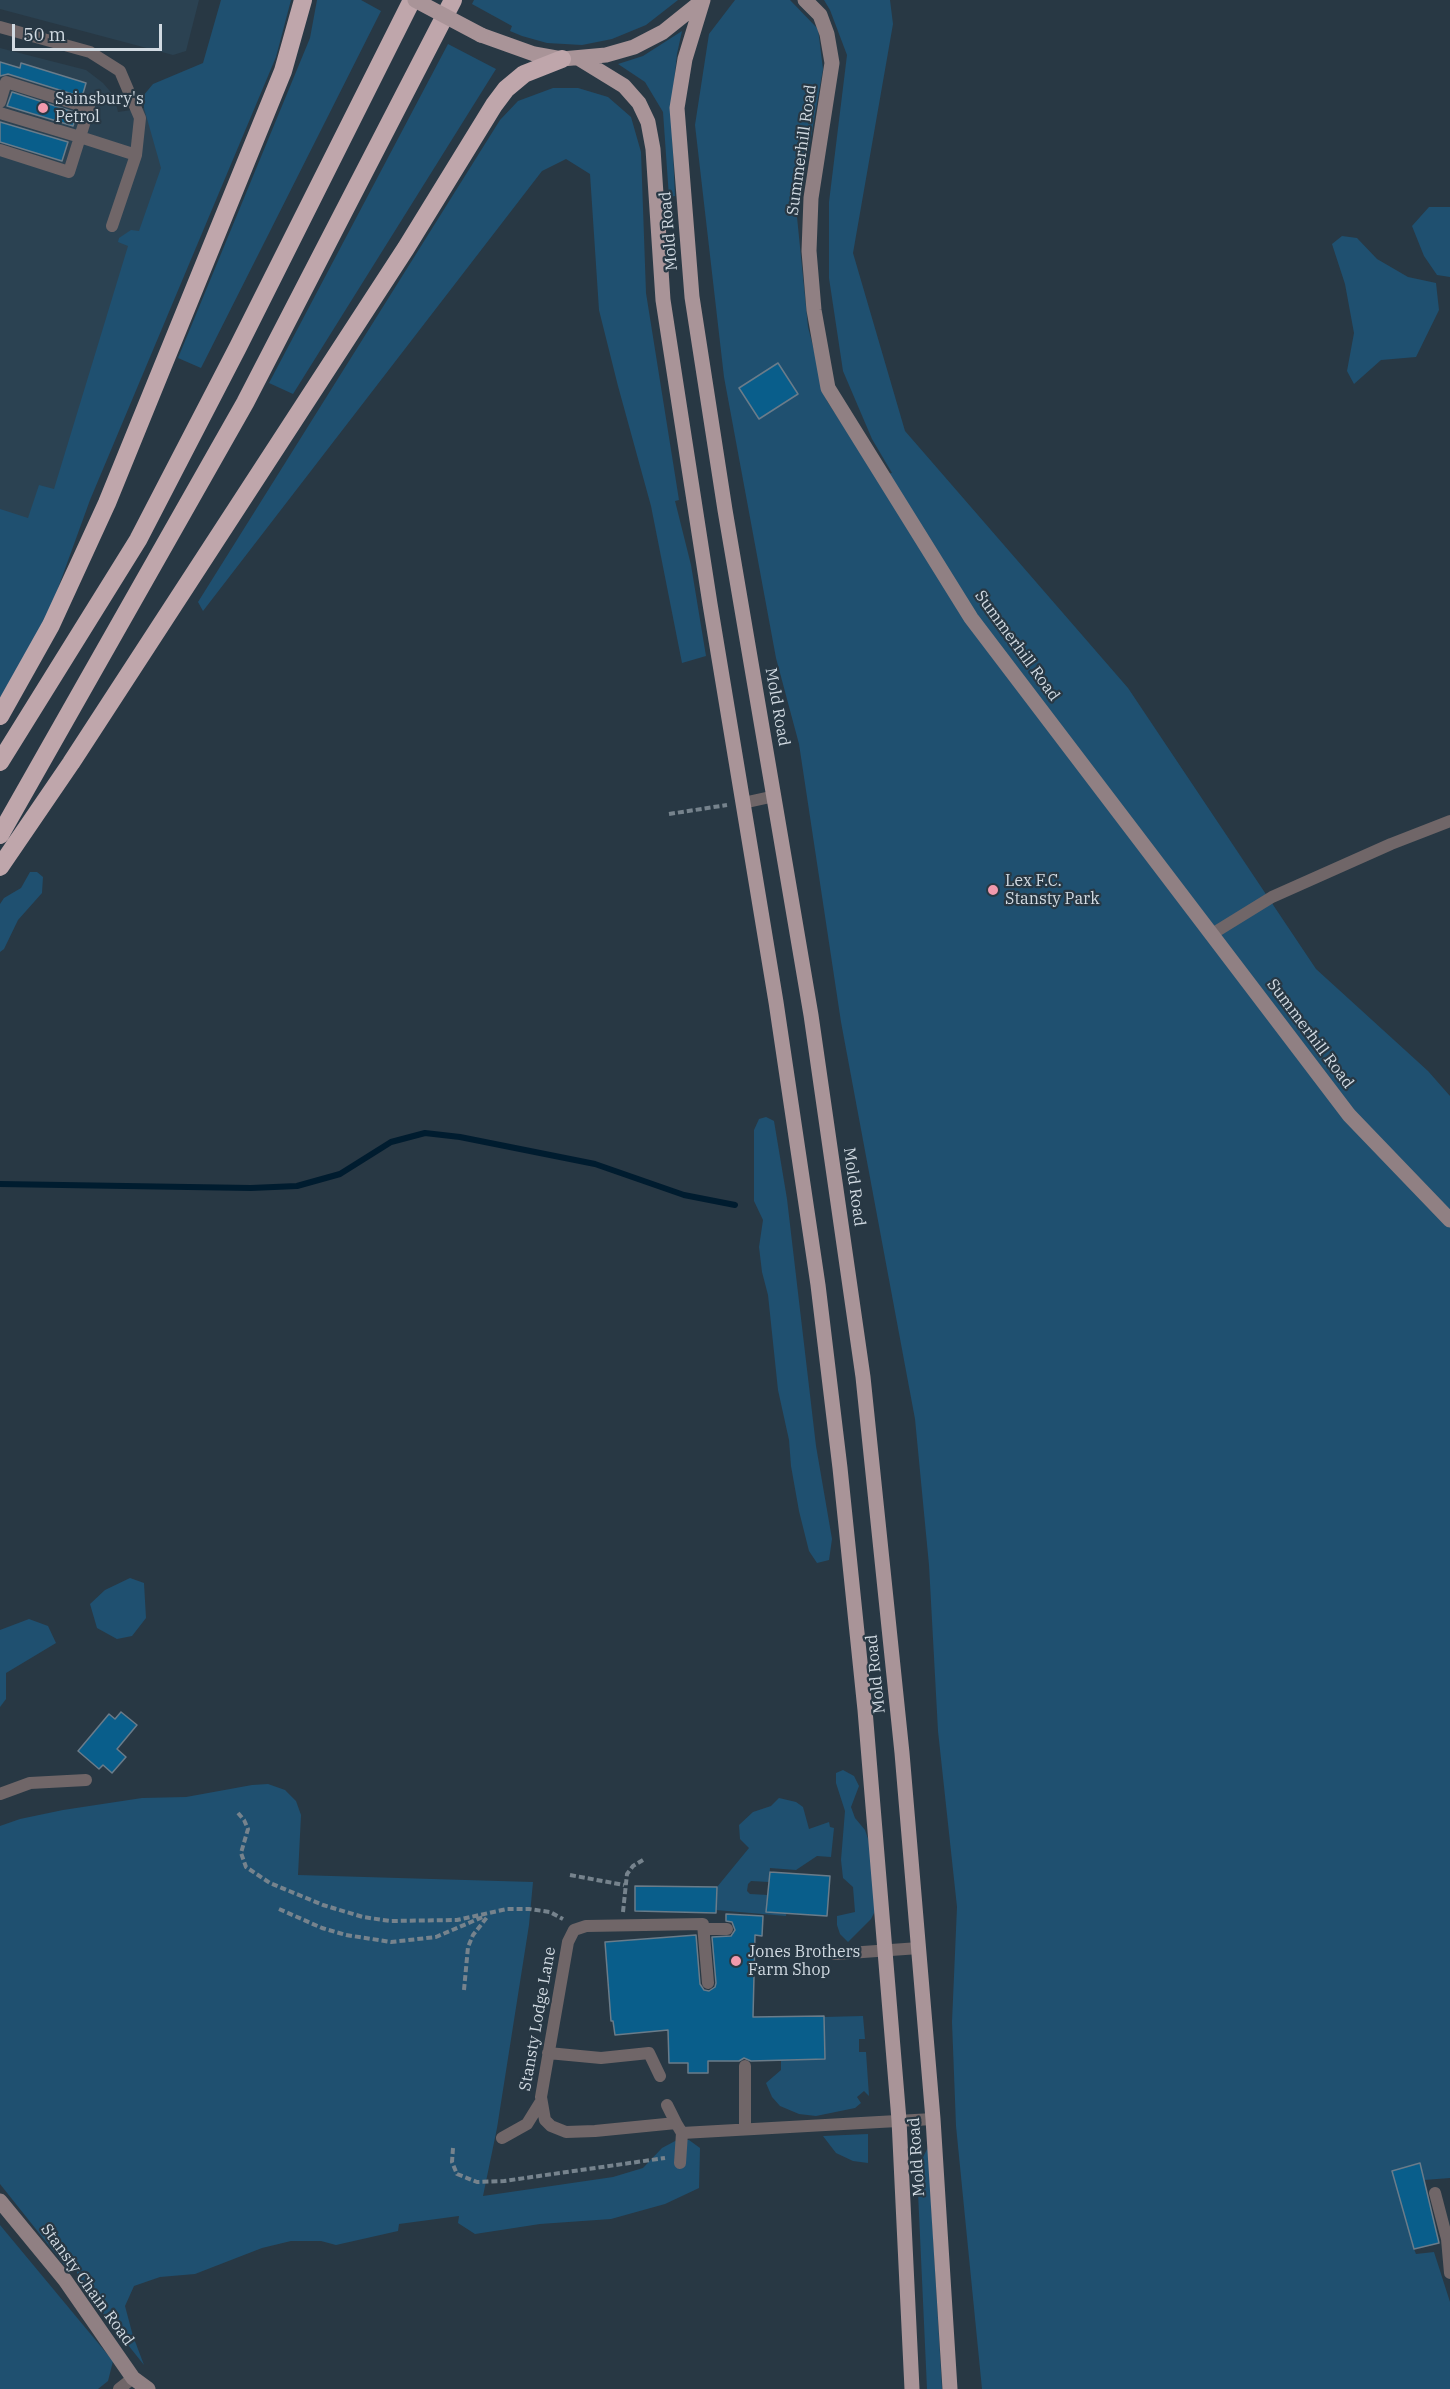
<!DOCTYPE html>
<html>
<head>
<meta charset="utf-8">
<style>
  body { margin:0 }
  #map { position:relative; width:1450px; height:2389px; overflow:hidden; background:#283844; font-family:"IBM Plex Serif",serif }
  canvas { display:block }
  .scale { position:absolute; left:12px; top:24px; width:150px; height:27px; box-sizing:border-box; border:3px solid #d1dae2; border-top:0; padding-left:8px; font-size:18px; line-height:21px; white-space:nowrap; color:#d1dae2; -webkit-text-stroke:4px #283844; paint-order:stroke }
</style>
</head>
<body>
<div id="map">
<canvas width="1450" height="2389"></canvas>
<div class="scale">50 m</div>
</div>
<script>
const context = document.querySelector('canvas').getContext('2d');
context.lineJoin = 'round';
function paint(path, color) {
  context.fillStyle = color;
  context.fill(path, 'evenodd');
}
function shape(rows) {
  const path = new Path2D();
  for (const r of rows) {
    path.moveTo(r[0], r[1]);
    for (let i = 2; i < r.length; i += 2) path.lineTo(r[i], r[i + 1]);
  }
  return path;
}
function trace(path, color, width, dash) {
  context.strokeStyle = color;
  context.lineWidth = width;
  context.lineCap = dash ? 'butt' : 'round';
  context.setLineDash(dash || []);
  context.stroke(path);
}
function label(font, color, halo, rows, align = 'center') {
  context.font = font + ' "IBM Plex Serif",serif';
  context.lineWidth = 4.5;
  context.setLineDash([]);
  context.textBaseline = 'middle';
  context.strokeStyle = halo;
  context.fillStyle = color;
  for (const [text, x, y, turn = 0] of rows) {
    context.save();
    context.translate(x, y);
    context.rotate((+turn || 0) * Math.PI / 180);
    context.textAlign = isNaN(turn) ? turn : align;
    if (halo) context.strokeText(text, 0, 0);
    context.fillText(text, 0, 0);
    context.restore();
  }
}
paint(shape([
  [0,0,199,0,186,51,173,55,0,9],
  [0,48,86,70,103,83,114,96,118,112,158,106,221,122,0,659]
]), '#2b4252');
paint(shape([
  [221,0,291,0,276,57,90,500,45,624,0,698,0,509,28,518,39,485,54,489,128,246,118,242,119,238,131,230,139,231,161,168,144,108,143,96,153,84,203,63],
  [317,0,361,0,381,11,201,368,178,358,310,38],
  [474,0,678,0,646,25,612,39,582,45,547,43,522,36,510,31,512,26,472,4],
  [735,0,790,0,818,29,823,69,797,217,808,327,827,401,870,466,879,475,892,473,872,439,843,371,829,278,829,202,847,55,830,10,824,0,890,0,893,24,853,253,905,431,1128,688,1316,969,1428,1071,1450,1096,1450,2178,1424,2180,1420,2164,1393,2171,1414,2249,1416,2254,1434,2252,1450,2302,1450,2389,982,2389,956,2126,952,2022,957,1907,938,1731,929,1565,915,1419,841,1022,799,744,776,658,724,377,695,125,709,34],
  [682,31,677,54,671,110,675,196,669,197,663,112,645,82,618,64,643,56],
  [448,44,496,69,293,394,269,383],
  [553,88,578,88,608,97,631,117,641,152,646,293,679,500,675,501,691,565,706,656,682,663,651,506,618,386,599,310,590,174,566,159,542,171,203,611,198,602,500,120,518,101],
  [1429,207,1450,207,1450,277,1437,275,1424,256,1412,226],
  [1342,236,1357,238,1377,259,1408,277,1436,283,1439,310,1416,357,1381,360,1354,384,1347,371,1354,333,1345,284,1332,244],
  [30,872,37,872,43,877,42,893,18,920,4,949,0,952,0,904,4,898,21,888],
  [766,1117,774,1121,787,1199,816,1446,832,1539,829,1560,817,1563,809,1551,799,1511,791,1466,789,1440,778,1390,768,1295,762,1272,759,1247,763,1220,754,1201,754,1130,759,1119],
  [130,1578,144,1583,146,1618,132,1636,117,1639,97,1628,90,1604,105,1590],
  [29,1619,48,1626,56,1643,6,1673,6,1699,0,1707,0,1630],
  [843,1770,854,1776,859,1786,851,1807,855,1818,865,1830,872,1850,874,1904,874,1913,871,1919,848,1942,840,1934,837,1925,837,1916,855,1912,853,1887,843,1878,841,1860,845,1811,836,1783,836,1773],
  [268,1784,285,1790,296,1801,301,1815,298,1875,533,1882,529,1925,497,2128,483,2196,613,2177,643,2168,662,2148,677,2140,689,2140,700,2148,699,2188,665,2204,611,2219,540,2224,475,2234,458,2223,459,2216,399,2224,398,2231,336,2245,321,2241,291,2241,262,2248,195,2274,160,2277,134,2286,125,2306,133,2336,144,2365,81,2286,75,2266,66,2267,0,2184,0,1826,20,1819,63,1810,142,1798,186,1797,252,1785],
  [779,1798,796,1802,803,1807,809,1829,829,1822,830,1827,834,1828,831,1857,817,1856,796,1870,770,1868,769,1882,751,1881,748,1884,747,1891,750,1894,768,1895,787,1908,786,1916,716,1910,717,1887,749,1848,740,1839,739,1825,753,1812,771,1806],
  [863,2016,865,2039,859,2039,859,2052,866,2052,869,2096,864,2091,857,2097,861,2103,855,2108,816,2116,799,2114,780,2106,772,2097,766,2083,781,2070,781,2060,825,2059,824,2017],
  [868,2134,868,2163,853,2161,836,2153,823,2136],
  [928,2147,942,2389,927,2389,917,2170],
  [0,2225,113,2361,108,2381,98,2389,0,2389]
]), '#1f5070');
trace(shape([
  [0,1184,251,1188,297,1186,340,1174,391,1142,425,1133,460,1137,595,1164,684,1195,735,1205]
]), '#001c2f', 6);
const building = shape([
  [0,62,20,68,21,63,86,83,82,97,8,74,0,76,0,62],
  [12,92,77,113,73,126,7,106,12,92],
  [0,122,68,142,62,161,0,142,0,122],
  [778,363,798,394,759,419,739,388,778,363],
  [121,1712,137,1725,117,1749,126,1757,112,1773,103,1765,99,1769,78,1751,109,1714,115,1719,121,1712],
  [770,1872,830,1876,827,1916,766,1912,770,1872],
  [635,1886,717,1887,716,1913,635,1911,635,1886],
  [726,1914,763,1916,762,1936,755,1935,753,2017,824,2016,825,2059,751,2061,744,2058,739,2061,708,2061,708,2073,688,2073,688,2063,669,2063,668,2030,615,2035,613,2021,611,2021,605,1942,696,1935,700,1984,704,1990,709,1991,715,1987,716,1983,712,1937,731,1936,735,1930,732,1922,726,1921,726,1914],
  [1420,2163,1439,2243,1414,2249,1392,2171,1420,2163]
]);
paint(building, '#095e8b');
trace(building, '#6a7c8a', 1.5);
trace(shape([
  [669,814,727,805],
  [238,1813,244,1820,248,1829,241,1853,246,1867,270,1883,323,1905,363,1917,390,1921,457,1920,507,1909,529,1909,550,1912,563,1919],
  [570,1875,624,1885],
  [279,1909,322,1928,346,1935,391,1942,436,1937,485,1916],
  [623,1912,627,1874,633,1866,643,1860],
  [464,1990,468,1947,473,1935,488,1916],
  [453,2148,452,2162,457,2174,477,2182,504,2181,665,2158]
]), '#76838d', 4, [6, 3]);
trace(shape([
  [0,27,90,52,120,71,140,118,136,155,112,226],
  [0,102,6,82,89,108,80,137,0,113],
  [0,150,69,172,80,137,136,155],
  [743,803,775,796],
  [1212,934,1272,897,1391,844,1450,821],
  [0,1794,30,1783,86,1780],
  [705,1929,727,1929],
  [835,1954,919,1948],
  [708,1983,703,1924,586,1926,574,1930,568,1942,541,2097,545,2120,551,2126,566,2132,595,2131,676,2123,682,2133,933,2119],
  [548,2053,601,2058,649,2053,660,2076],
  [745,2066,745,2129],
  [667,2105,676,2123],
  [502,2138,527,2124,540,2103],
  [680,2163,682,2133],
  [1435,2193,1447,2239,1450,2273],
  [119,2389,133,2378]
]), '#706668', 12);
trace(shape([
  [805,0,820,15,827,34,832,63,811,198,809,251,814,310,828,388,971,618,1349,1115,1450,1220],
  [0,2201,65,2280,133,2378,148,2389]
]), '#908083', 15);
trace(shape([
  [703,0,685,59,677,108,692,297,725,510,811,1015,863,1377,902,1753,933,2119,950,2389],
  [481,35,534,54,562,59,606,55,634,47,663,32,703,0],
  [580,59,624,86,639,103,648,122,653,149,663,300,710,604,776,1002,818,1285,840,1468,865,1710,899,2120,912,2389]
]), '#a99498', 15);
trace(shape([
  [0,716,51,625,107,503,283,71,303,0],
  [0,762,138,540,238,347,412,0],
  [0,835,245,403,453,0],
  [0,867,71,763,406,248,494,105,506,89,524,74,562,59]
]), '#bfa6ab', 18);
trace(shape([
  [415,0,481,35]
]), '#a99498', 15);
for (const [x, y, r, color] of [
  [43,108,6,"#f29aad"],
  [993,890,6,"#f29aad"],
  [736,1961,6,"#f29aad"]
]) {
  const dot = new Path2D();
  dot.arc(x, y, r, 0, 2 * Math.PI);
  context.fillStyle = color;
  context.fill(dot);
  trace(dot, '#283844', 2);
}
label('16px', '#d1dae2', '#283844', [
  ["Sainsbury's",55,99],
  ["Petrol",55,117],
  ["Lex F.C.",1005,881],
  ["Stansty Park",1005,899],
  ["Jones Brothers",748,1952],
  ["Farm Shop",748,1970]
], 'left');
label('16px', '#d1dae2', '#283844', [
  ["Summerhill Road",802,150,-82],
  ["Mold Road",669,231,-95],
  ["Summerhill Road",1017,646,54],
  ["Mold Road",777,707,80],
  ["Summerhill Road",1310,1034,53],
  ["Mold Road",854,1187,82],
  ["Mold Road",876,1674,-96],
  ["Stansty Lodge Lane",538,2019,-80],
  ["Mold Road",917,2157,-94],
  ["Stansty Chain Road",87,2285,54]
]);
</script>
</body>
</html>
